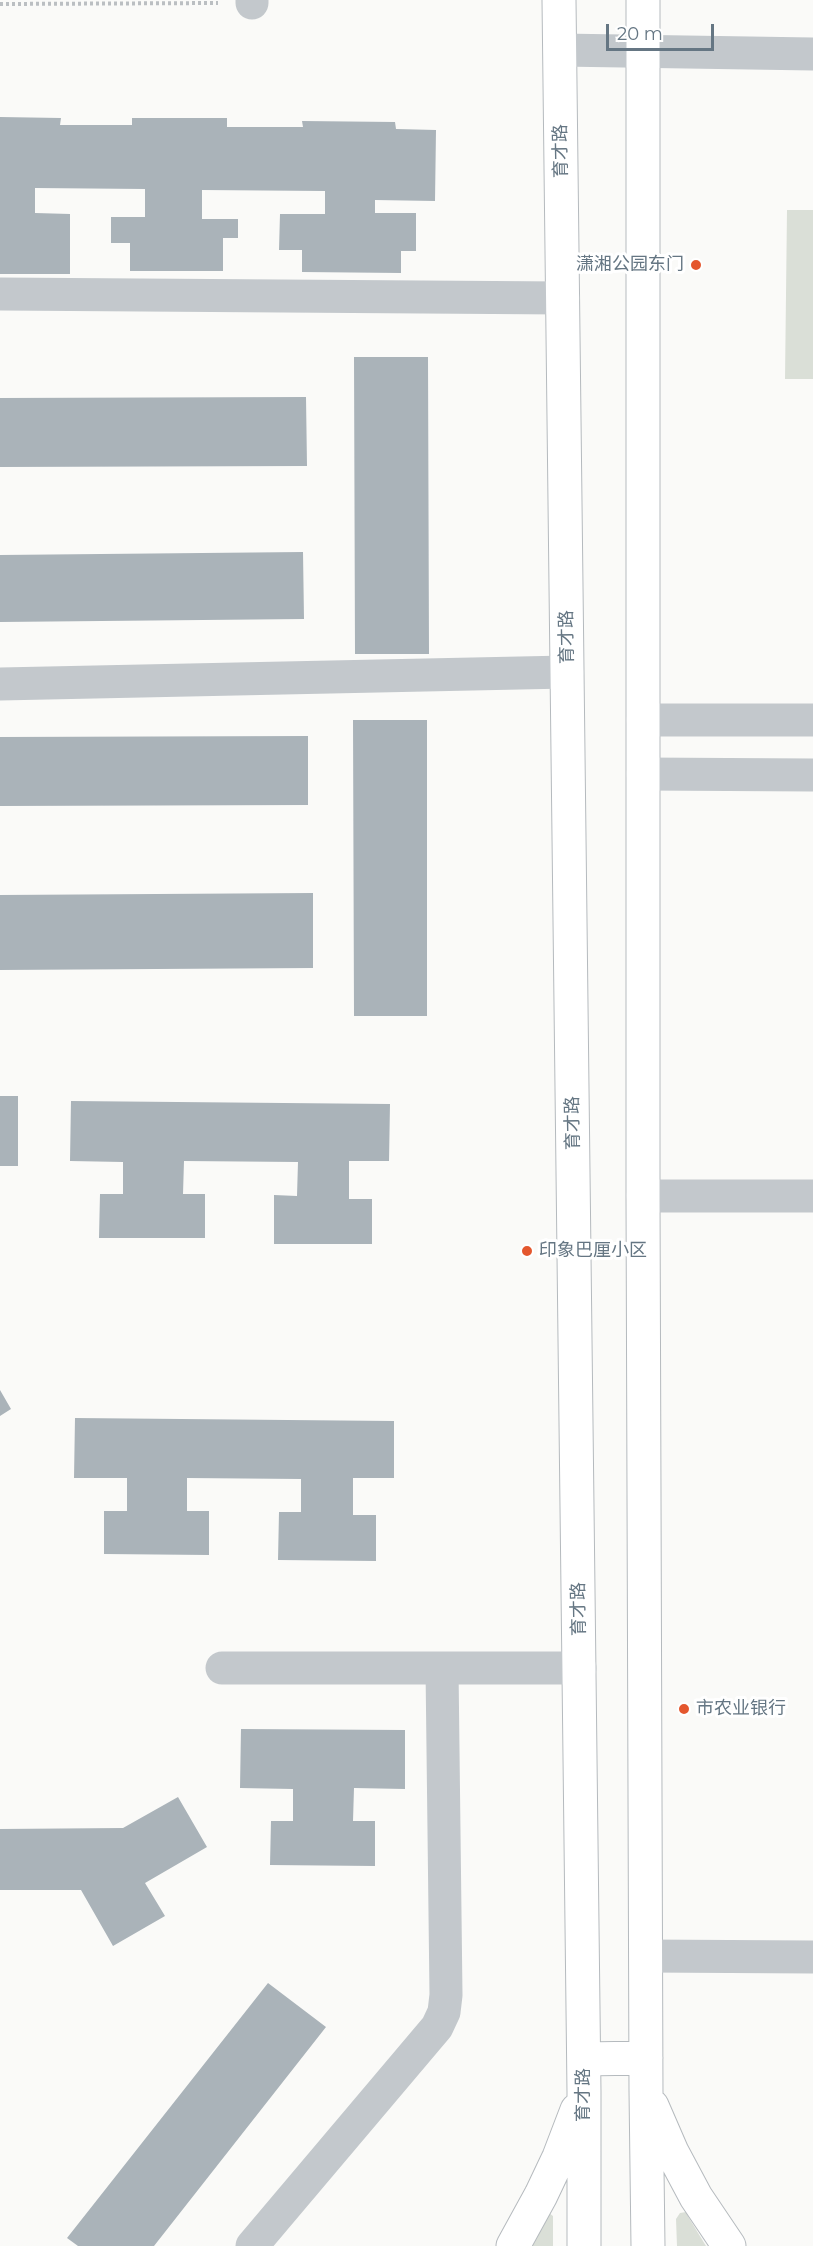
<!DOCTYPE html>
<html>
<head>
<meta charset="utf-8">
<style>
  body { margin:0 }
  #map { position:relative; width:813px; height:2246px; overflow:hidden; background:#fafaf8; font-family:Montserrat,sans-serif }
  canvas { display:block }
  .scale { position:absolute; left:606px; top:24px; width:108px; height:27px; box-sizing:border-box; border:3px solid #657683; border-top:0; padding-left:8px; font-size:18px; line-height:21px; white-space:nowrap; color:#657683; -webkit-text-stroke:4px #fff; paint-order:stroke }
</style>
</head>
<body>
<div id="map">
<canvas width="813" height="2246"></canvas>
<div class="scale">20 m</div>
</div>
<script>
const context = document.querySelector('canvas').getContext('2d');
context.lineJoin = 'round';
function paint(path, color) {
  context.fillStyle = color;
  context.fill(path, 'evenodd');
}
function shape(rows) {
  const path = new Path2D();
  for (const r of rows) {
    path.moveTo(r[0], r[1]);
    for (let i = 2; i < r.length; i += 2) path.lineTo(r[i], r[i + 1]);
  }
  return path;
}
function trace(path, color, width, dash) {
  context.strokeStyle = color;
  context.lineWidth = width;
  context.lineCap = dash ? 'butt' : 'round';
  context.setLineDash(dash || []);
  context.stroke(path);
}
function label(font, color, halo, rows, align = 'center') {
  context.font = font + ' Montserrat,"Noto Sans SC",sans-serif';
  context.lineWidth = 6;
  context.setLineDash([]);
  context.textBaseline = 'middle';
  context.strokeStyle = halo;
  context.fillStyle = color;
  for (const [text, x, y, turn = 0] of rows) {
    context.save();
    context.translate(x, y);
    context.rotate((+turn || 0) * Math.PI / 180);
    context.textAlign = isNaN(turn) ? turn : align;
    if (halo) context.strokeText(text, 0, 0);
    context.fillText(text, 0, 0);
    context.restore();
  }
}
paint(shape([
  [787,210,813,210,813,379,785,379],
  [686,2212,689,2218,706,2246,677,2246,676,2219,680,2213],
  [549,2213,553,2216,553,2246,524,2246]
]), '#dadfd7');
paint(shape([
  [0,117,61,118,60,125,132,125,132,118,227,118,227,127,303,127,302,121,395,122,396,129,436,130,435,201,375,200,375,213,416,213,416,251,401,251,401,273,302,272,302,250,279,250,280,214,325,214,325,191,202,190,202,219,238,219,238,238,223,238,223,271,130,271,130,243,111,243,111,217,145,217,145,189,35,188,35,213,70,214,70,274,0,274],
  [354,357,428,357,429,654,355,654],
  [306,397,307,466,0,467,0,398],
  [303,552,304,619,0,622,0,555],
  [353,720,427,720,427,1016,354,1016],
  [308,736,308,805,0,806,0,737],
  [313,893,313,968,0,970,0,895],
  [0,1096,18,1096,18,1166,0,1166],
  [71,1101,390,1104,389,1161,349,1161,349,1199,372,1199,372,1244,274,1244,274,1195,297,1196,298,1162,184,1161,183,1194,205,1194,205,1238,99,1238,100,1194,123,1194,123,1162,70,1161],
  [0,1390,11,1409,0,1416],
  [75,1418,394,1421,394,1478,353,1478,353,1515,376,1515,376,1561,278,1560,279,1512,301,1512,301,1479,187,1478,187,1511,209,1511,209,1555,104,1554,104,1511,127,1511,127,1478,74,1478],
  [241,1729,405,1730,405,1789,354,1788,353,1821,375,1821,375,1866,270,1865,271,1821,293,1821,293,1789,240,1788],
  [178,1797,207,1847,145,1883,165,1916,113,1946,81,1890,0,1890,0,1829,123,1828],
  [268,1983,326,2027,154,2246,78,2246,67,2238]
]), '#aab3b9');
const major = shape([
  [559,0,584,2091,584,2246],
  [643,0,643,1196,646,2091,648,2246],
  [584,2059,646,2058],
  [652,2106,672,2152,696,2197,729,2246],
  [513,2246,541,2195,559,2157,577,2110]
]);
trace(major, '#b5babe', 35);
trace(shape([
  [0,4,218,3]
]), '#bbbfc2', 4, [3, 3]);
trace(shape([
  [252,3,252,0],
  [560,50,813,54],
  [0,294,563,298],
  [0,684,567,672],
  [643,720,813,720],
  [643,774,813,775],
  [643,1196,813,1196],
  [222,1668,580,1668],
  [646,1956,813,1957],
  [252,2246,437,2027,444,2012,446,1995,442,1668]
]), '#c3c8cc', 33);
trace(major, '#fff', 33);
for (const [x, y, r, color] of [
  [696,265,6,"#e4572e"],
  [527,1251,6,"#e4572e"],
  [684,1709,6,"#e4572e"]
]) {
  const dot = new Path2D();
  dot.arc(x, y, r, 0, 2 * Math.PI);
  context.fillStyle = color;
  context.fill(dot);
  trace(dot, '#fff', 2);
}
label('18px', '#657683', '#fff', [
  ["育才路",561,151,-91],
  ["育才路",567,637,-91],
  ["育才路",573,1123,-91],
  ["育才路",579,1609,-91],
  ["育才路",584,2095,-90]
]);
label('18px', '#657683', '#fff', [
  ["潇湘公园东门",684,265,"right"],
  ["印象巴厘小区",539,1251],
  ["市农业银行",696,1709]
], 'left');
</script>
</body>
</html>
